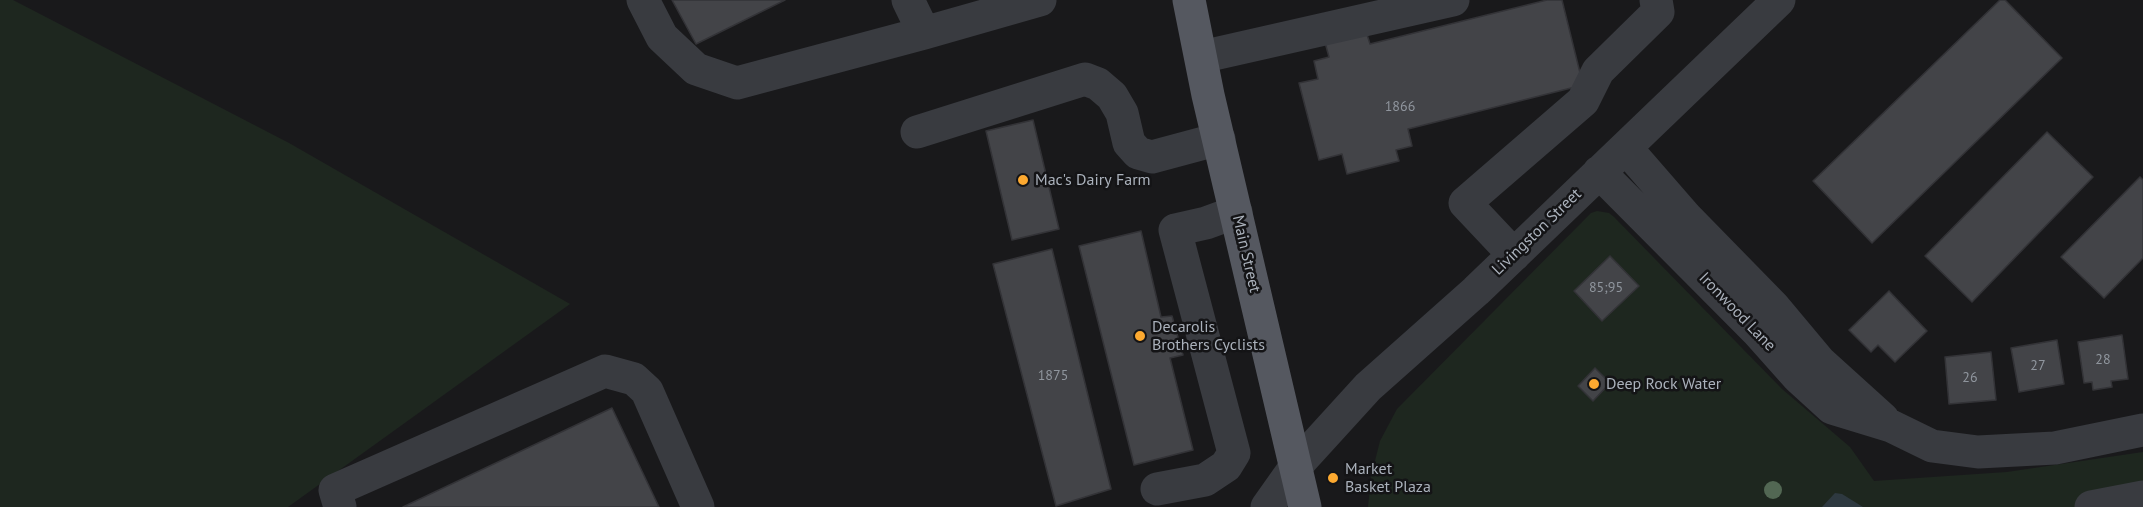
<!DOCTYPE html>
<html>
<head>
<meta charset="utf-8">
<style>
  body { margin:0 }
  canvas { display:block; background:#19191b }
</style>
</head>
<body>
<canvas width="2143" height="507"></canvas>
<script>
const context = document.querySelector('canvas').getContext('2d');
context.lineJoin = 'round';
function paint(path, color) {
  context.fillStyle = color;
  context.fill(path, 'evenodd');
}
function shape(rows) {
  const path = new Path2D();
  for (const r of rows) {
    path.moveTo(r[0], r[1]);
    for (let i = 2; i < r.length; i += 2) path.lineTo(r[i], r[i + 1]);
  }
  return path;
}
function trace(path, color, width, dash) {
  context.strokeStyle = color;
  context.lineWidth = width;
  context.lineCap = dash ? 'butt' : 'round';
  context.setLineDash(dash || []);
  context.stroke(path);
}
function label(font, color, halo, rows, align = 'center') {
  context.font = font + ' "PT Sans",sans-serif';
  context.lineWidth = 5;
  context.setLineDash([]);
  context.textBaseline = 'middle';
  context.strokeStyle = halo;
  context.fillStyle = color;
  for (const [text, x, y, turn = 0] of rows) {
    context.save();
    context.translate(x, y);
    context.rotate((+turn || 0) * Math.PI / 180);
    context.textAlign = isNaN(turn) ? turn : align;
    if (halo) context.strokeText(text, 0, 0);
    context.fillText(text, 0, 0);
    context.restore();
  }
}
paint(shape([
  [0,0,13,0,289,143,570,304,288,507,0,507],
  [1597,211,1609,213,1614,217,1782,389,1850,447,1874,481,2007,472,2143,452,2143,507,1368,507,1371,477,1380,441,1397,409,1591,213]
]), '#1e271f');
paint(shape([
  [1835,493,1842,494,1863,507,1822,507]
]), '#2e3940');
const building = shape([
  [672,0,785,0,696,44,672,0],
  [1547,0,1562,0,1583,85,1408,129,1412,146,1396,150,1399,161,1347,174,1342,154,1319,160,1299,83,1318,79,1314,61,1329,57,1323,35,1364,25,1370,44,1547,0],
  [2000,0,2005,0,2062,58,1872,243,1813,181,2000,0],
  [1033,120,1059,229,1012,240,986,131,1033,120],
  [2047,132,2093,177,1972,302,1925,256,2047,132],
  [2140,177,2143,180,2143,258,2104,298,2061,257,2140,177],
  [1141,231,1161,317,1172,316,1183,355,1170,358,1193,450,1134,465,1079,246,1141,231],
  [1052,249,1111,489,1056,506,993,264,1052,249],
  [1610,256,1639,286,1602,321,1574,291,1610,256],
  [1889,291,1927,331,1895,362,1878,345,1871,352,1849,330,1889,291],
  [2122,335,2128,379,2111,381,2112,387,2093,390,2092,382,2084,383,2078,342,2122,335],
  [2057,340,2064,384,2019,392,2011,348,2057,340],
  [1991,352,1996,400,1949,404,1945,357,1991,352],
  [1595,368,1610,383,1593,401,1578,386,1595,368],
  [612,408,659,507,403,507,612,408]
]);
paint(building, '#434448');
trace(building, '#333337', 1.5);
trace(shape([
  [643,0,662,37,696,69,737,83,924,33,1040,0],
  [908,0,924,33],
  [1201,57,1453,0],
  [917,132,1085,79,1098,84,1112,96,1122,113,1129,143,1138,153,1152,157,1219,139],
  [1626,148,1686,217,1774,307,1820,362,1883,419],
  [1599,172,1757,331,1798,377,1832,408,1891,426,1932,446,1978,452,2055,448,2143,430],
  [1514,255,1465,203,1583,101,1598,71,1658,12,1656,0],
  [1157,489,1205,480,1226,466,1234,453,1175,230,1206,223,1236,212],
  [340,507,335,490,605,371,634,379,647,391,698,507],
  [1267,507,1296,466,1368,387,1476,291,1779,0],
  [2091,507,2143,497]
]), '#393b40', 33);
trace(shape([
  [1189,0,1208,95,1305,507]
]), '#555860', 33);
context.fillStyle = '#526753';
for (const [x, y] of [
  [1773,490]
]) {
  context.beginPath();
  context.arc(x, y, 9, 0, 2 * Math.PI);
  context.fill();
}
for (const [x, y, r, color] of [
  [1023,180,6,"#fca930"],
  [1140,336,6,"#fca930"],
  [1594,384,6,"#fca930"],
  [1333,478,6,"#fca930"]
]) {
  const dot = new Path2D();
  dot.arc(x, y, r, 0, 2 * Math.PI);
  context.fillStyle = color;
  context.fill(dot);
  trace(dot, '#141416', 2);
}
label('14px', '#90969e', null, [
  ["1866",1400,107],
  ["85;95",1606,288],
  ["28",2103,360],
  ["27",2038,366],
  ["1875",1053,376],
  ["26",1970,378]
]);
label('16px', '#aab1bb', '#141416', [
  ["Mac's Dairy Farm",1035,180],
  ["Decarolis",1152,327],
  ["Brothers Cyclists",1152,345],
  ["Deep Rock Water",1606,384],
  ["Market",1345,469],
  ["Basket Plaza",1345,487]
], 'left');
label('16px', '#aab1bb', '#141416', [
  ["Livingston Street",1537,232,-44],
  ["Main Street",1246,254,77],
  ["Ironwood Lane",1737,312,46]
]);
</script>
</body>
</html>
